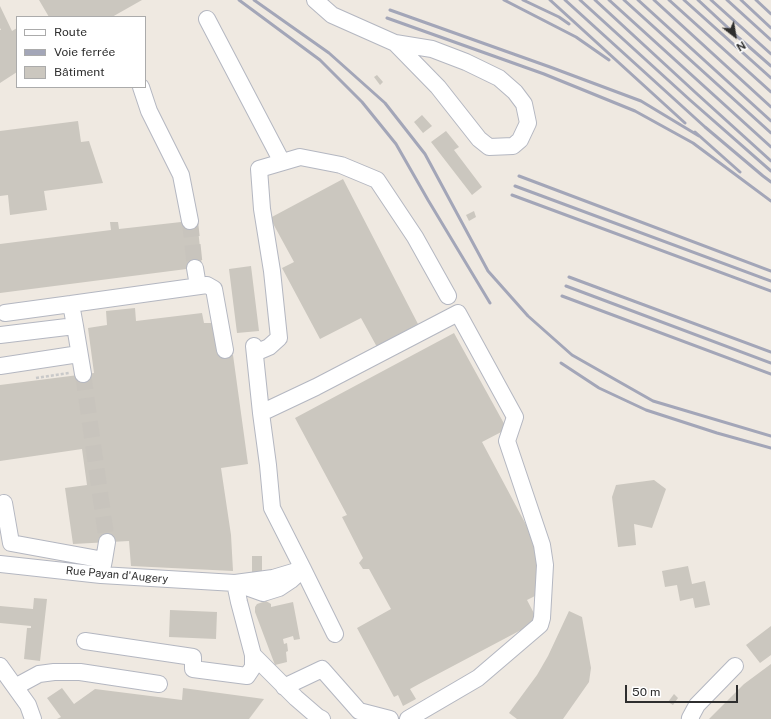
<!DOCTYPE html>
<html>
<head>
<meta charset="utf-8">
<style>
  body { margin:0 }
  #map { position:relative; width:771px; height:719px; overflow:hidden; background:#efe9e1; font-family:"Public Sans",sans-serif }
  canvas { display:block }
  .legend { position:absolute; left:16px; top:16px; width:130px; height:72px; box-sizing:border-box; background:#fff; border:1px solid #ababab; margin:0; padding:5px 7px; list-style:none; font-size:12px; color:#2e2e2e }
  .legend li { display:flex; align-items:center; gap:8px; height:20px }
  .legend b { width:20px; border:1px solid #ababab }
  .north { position:absolute; left:715px; top:16px; width:40px; height:40px; -webkit-text-stroke:3px #fff; paint-order:stroke; rotate:149deg; font-size:11px; font-weight:700; line-height:16px; text-align:center; color:#2e2e2e }
  .north::after { content:''; display:block; margin:auto; width:14px; height:18px; background:#2e2e2e; clip-path:polygon(50% 0,100% 100%,50% 72%,0 100%) }
  .scale { position:absolute; left:625px; top:685px; width:113px; height:18px; box-sizing:border-box; border:2px solid #2e2e2e; border-top:0; padding-left:5px; font-size:12px; line-height:14px; white-space:nowrap; color:#2e2e2e; -webkit-text-stroke:3px #fff; paint-order:stroke }
</style>
</head>
<body>
<div id="map">
<canvas width="771" height="719"></canvas>
<ul class="legend">
<li><b style="height:5px;background:#fff"></b>Route</li>
<li><b style="height:5px;background:#a3a6b8"></b>Voie ferrée</li>
<li><b style="height:11px;background:#cbc7bf"></b>Bâtiment</li>
</ul>
<div class="north">N</div>
<div class="scale">50 m</div>
</div>
<script>
const context = document.querySelector('canvas').getContext('2d');
context.lineJoin = 'round';
function paint(path, color) {
  context.fillStyle = color;
  context.fill(path, 'evenodd');
}
function shape(rows) {
  const path = new Path2D();
  for (const r of rows) {
    path.moveTo(r[0], r[1]);
    for (let i = 2; i < r.length; i += 2) path.lineTo(r[i], r[i + 1]);
  }
  return path;
}
function trace(path, color, width, dash) {
  context.strokeStyle = color;
  context.lineWidth = width;
  context.lineCap = dash ? 'butt' : 'round';
  context.setLineDash(dash || []);
  context.stroke(path);
}
function label(font, color, halo, rows, align = 'center') {
  context.font = font + ' "Public Sans",sans-serif';
  context.lineWidth = 3.5;
  context.setLineDash([]);
  context.textBaseline = 'middle';
  context.strokeStyle = halo;
  context.fillStyle = color;
  for (const [text, x, y, turn = 0] of rows) {
    context.save();
    context.translate(x, y);
    context.rotate((+turn || 0) * Math.PI / 180);
    context.textAlign = isNaN(turn) ? turn : align;
    if (halo) context.strokeText(text, 0, 0);
    context.fillText(text, 0, 0);
    context.restore();
  }
}
paint(shape([
  [39,0,142,0,112,17,49,17],
  [0,6,12,31,17,28,17,72,0,83,0,30,1,30,0,28],
  [377,75,383,82,380,85,374,77],
  [422,115,432,126,423,133,414,122],
  [78,121,81,142,89,141,103,183,44,191,47,210,10,215,8,195,0,196,0,131],
  [446,131,459,147,454,150,482,187,472,195,431,142],
  [343,179,418,324,377,347,361,318,320,339,282,268,294,262,270,218],
  [474,211,476,217,469,221,466,215],
  [197,219,202,267,0,293,0,244,111,230,110,222,118,222,119,229,190,221],
  [251,266,259,331,237,333,229,269],
  [135,308,136,321,202,313,204,323,215,323,220,357,233,355,248,464,221,468,231,535,233,571,131,566,129,541,73,544,65,488,87,485,82,449,0,461,0,385,94,373,88,328,107,325,106,311],
  [454,333,507,429,482,442,540,551,537,595,527,600,538,621,419,684,410,689,416,699,403,706,398,695,394,697,357,628,391,609,369,569,363,569,359,563,363,558,342,517,347,515,295,418],
  [654,480,666,489,652,528,634,524,636,545,618,547,612,497,616,485],
  [252,556,262,556,262,573,252,572],
  [688,566,692,584,705,581,710,605,695,608,693,598,680,601,677,585,665,587,662,571],
  [34,598,47,599,40,661,24,659,27,628,31,628,31,626,0,623,0,606,33,609],
  [266,601,271,604,271,607,293,602,300,639,294,640,293,636,283,639,284,644,287,643,288,651,286,652,287,662,275,665,255,612,255,607,257,604],
  [170,610,217,612,216,639,169,637],
  [569,611,582,617,591,668,589,682,563,719,517,719,509,713,537,675,548,656],
  [771,626,771,655,760,663,746,645],
  [771,664,771,719,709,719,744,684],
  [62,688,74,704,95,689,182,700,183,688,264,699,249,719,57,719,61,717,47,698],
  [674,694,678,698,673,705,668,702]
]), '#cbc7bf');
trace(shape([
  [190,221,195,268],
  [83,374,107,542]
]), '#c8c4bd', 16, [16, 8]);
const minor = shape([
  [315,0,332,15,395,43,432,49,466,62,499,78,515,92,524,104,528,123,520,140,513,146,489,147,479,139,438,87,395,43],
  [207,19,282,162],
  [141,87,149,111,181,175,190,221],
  [195,268,198,286],
  [5,313,71,304],
  [75,326,71,304,207,285,214,289,225,350],
  [0,335,75,326,83,374],
  [254,346,261,413,268,465,272,508,303,569,335,634],
  [255,353,269,347,279,338,272,271,262,209,259,169,300,157,341,165,377,180,415,237,448,296],
  [0,366,79,354],
  [261,413,316,387,458,313,515,417,507,441,542,545,545,565,542,618,540,625,478,678,408,719],
  [4,503,11,543,104,560,101,575],
  [104,560,107,542],
  [0,564,101,575,235,583,239,602,253,655,253,667,247,676,193,669,193,657,85,641],
  [303,569,291,580,279,588,263,593,235,583,273,578,303,569],
  [253,655,296,698,318,717,322,719],
  [0,666,28,705,33,719],
  [15,687,39,674,54,672,80,672,159,684],
  [284,687,322,669,359,711,390,719],
  [691,719,690,718,697,705,735,666]
]);
trace(minor, '#b4b7c1', 18);
trace(shape([
  [36,378,69,373]
]), '#c9c9c9', 2.5, [3, 2]);
trace(minor, '#fff', 16);
trace(shape([
  [239,0,320,60,362,102,396,144,428,200,490,303],
  [254,0,329,53,385,103,425,154,488,271,528,316,572,355,653,401,771,436],
  [504,0,576,37,609,60],
  [523,0,559,17,569,24],
  [550,0,685,123],
  [565,0,705,127,763,176,771,182],
  [580,0,690,100,771,171],
  [595,0,696,93,771,161],
  [609,0,771,147],
  [624,0,771,133],
  [638,0,771,121],
  [654,0,771,107],
  [669,0,771,92],
  [684,0,771,78],
  [698,0,739,38,771,66],
  [711,0,771,54],
  [727,0,771,40],
  [741,0,771,28],
  [756,0,771,14],
  [390,10,550,67,641,101,699,136],
  [387,18,544,74,635,111,693,143,771,201],
  [695,132,740,172],
  [519,176,771,271],
  [515,186,771,281],
  [512,195,771,291],
  [569,277,771,352],
  [566,286,771,363],
  [562,296,771,374],
  [561,363,599,388,646,410,717,433,771,448]
]), '#a3a6b8', 3);
label('11px', '#2e2e2e', '#fff', [
  ["Rue Payan d'Augery",117,575,5]
]);
</script>
</body>
</html>
